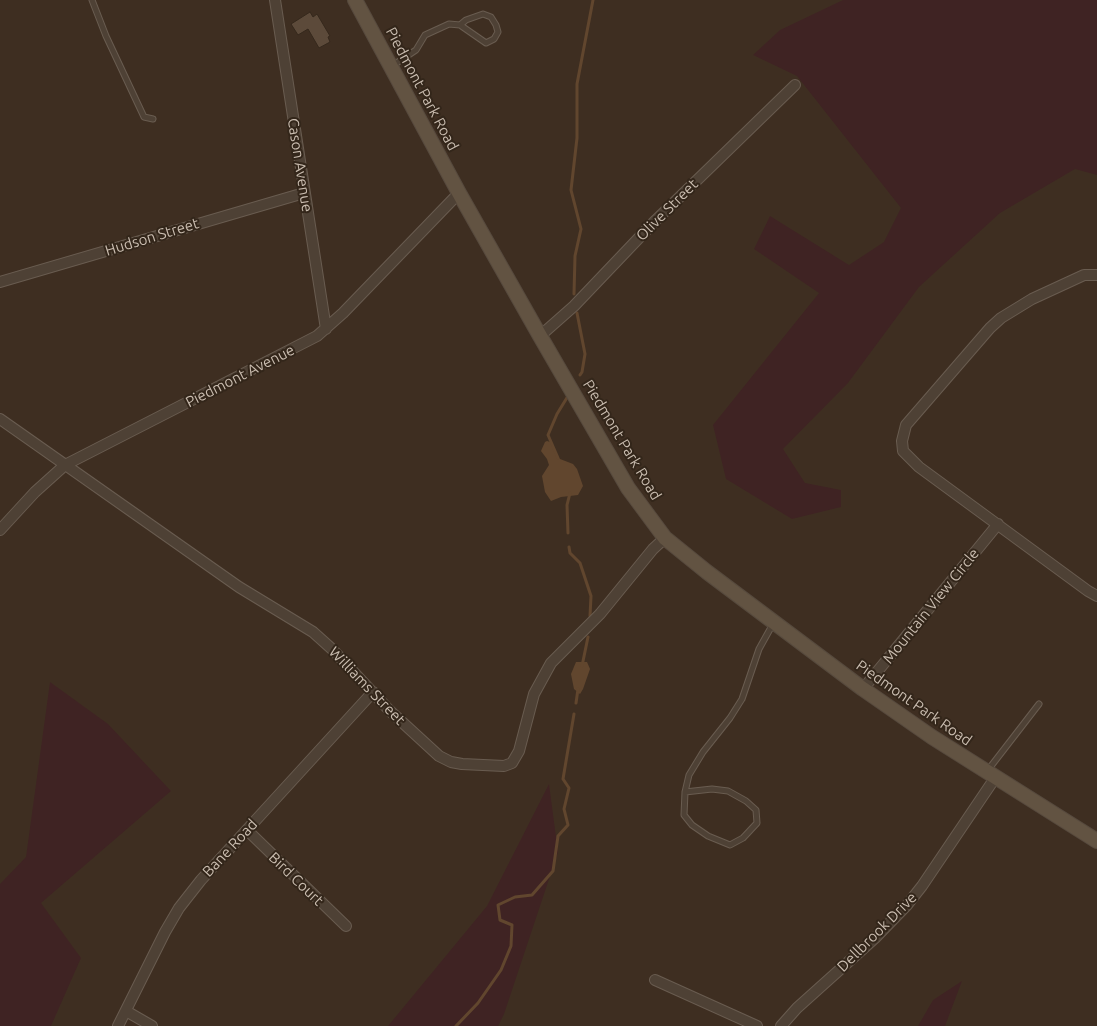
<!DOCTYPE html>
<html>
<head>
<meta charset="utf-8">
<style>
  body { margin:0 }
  canvas { display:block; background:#3e2e21 }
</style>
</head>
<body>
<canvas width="1097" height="1026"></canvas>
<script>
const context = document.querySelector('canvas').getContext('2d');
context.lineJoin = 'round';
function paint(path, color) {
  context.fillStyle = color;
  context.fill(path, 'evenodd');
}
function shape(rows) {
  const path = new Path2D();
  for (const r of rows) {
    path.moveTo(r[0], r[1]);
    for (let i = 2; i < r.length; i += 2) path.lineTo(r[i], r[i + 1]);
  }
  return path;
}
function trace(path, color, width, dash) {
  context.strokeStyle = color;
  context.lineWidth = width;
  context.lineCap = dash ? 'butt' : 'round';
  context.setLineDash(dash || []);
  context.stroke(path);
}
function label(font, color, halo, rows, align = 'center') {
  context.font = font + ' Ubuntu,sans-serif';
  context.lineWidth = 4;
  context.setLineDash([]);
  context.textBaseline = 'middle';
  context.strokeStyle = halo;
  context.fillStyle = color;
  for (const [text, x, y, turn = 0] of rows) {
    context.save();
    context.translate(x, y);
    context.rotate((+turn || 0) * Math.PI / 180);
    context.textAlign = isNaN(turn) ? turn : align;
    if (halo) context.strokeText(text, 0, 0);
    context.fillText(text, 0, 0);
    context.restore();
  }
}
paint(shape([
  [843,0,1097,0,1097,175,1075,169,1000,213,919,287,848,383,783,449,805,483,841,490,841,507,792,519,726,479,713,425,819,293,754,249,770,216,849,265,884,242,901,208,797,76,753,55,780,30],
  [50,682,108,724,171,791,41,903,81,958,51,1026,0,1026,0,884,26,857],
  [549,784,558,852,504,1014,498,1026,388,1026,487,906],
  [962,981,945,1026,918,1026,933,1000]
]), '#3f2323');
paint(shape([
  [547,441,550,442,556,454,560,459,573,464,577,469,583,486,578,495,561,497,551,501,545,492,542,476,549,465,547,459,541,451,545,442],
  [576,662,587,662,590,669,583,689,580,694,574,689,571,674]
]), '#61462e');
trace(shape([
  [574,294,575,256,581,229,571,190,577,138,577,84,593,0],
  [577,313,585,354,582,372,580,375],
  [558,458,548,435,557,414,568,396],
  [568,533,567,505,570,493],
  [569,547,570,553,580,563,591,596,590,616],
  [582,666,588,637],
  [576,703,578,689],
  [456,1026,478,1003,501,970,511,946,512,925,500,920,498,905,515,897,532,895,553,871,558,836,568,825,564,809,569,788,563,779,574,714]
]), '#61462e', 3);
const building = shape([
  [310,12,313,17,317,14,330,36,328,37,330,42,319,48,308,29,298,35,291,24,310,12]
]);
paint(building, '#5c4a3a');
trace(building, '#35281c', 1);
const lane = shape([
  [92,0,106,36,144,117,153,119],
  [392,66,416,50,425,35,449,24,460,25,486,43,494,39,498,32,496,25,491,17,483,14,466,20,460,25],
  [988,770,1039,704],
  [685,792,712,789,728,791,746,801,756,810,757,823,743,838,730,845,708,836,692,825,684,815,685,792,689,775,703,752,730,718,742,699,759,649,774,622]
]);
const street = shape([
  [275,0,326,329],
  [1097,275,1084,275,1032,299,1001,318,990,328,906,425,902,441,903,451,919,467,1088,591,1097,596],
  [0,282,304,193],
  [540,336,574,306,656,220,795,85],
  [0,419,239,587,313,632,333,650,390,711,439,756,451,762,462,764,504,766,512,763,519,751,534,694,551,663,600,614,653,549,665,538],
  [0,530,35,492,65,465,317,336,343,313,459,193],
  [863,689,998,524],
  [247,830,346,926],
  [655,980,757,1026],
  [126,1011,152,1026],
  [118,1026,165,932,179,908,201,880,373,692],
  [781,1026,797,1008,875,938,907,905,922,886,995,778]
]);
const secondary = shape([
  [355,0,459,193,540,336,628,488,665,538,707,572,863,689,932,737,1097,841]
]);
trace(lane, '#695c50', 7);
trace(street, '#695c50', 12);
trace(secondary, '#574a3e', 16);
trace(lane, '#4e4135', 5);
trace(street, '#4e4135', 10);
trace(secondary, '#625342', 14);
label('15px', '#cabdb0', '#33261a', [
  ["Piedmont Park Road",422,89,62],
  ["Cason Avenue",300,165,81],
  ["Olive Street",667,210,-45],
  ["Hudson Street",152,237,-17],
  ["Piedmont Avenue",240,376,-27],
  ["Piedmont Park Road",622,440,59],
  ["Mountain View Circle",931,606,-51],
  ["Williams Street",367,686,46],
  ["Piedmont Park Road",914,703,35],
  ["Bane Road",230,848,-47],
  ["Bird Court",296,879,44],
  ["Dellbrook Drive",877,932,-45]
]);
</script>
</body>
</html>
